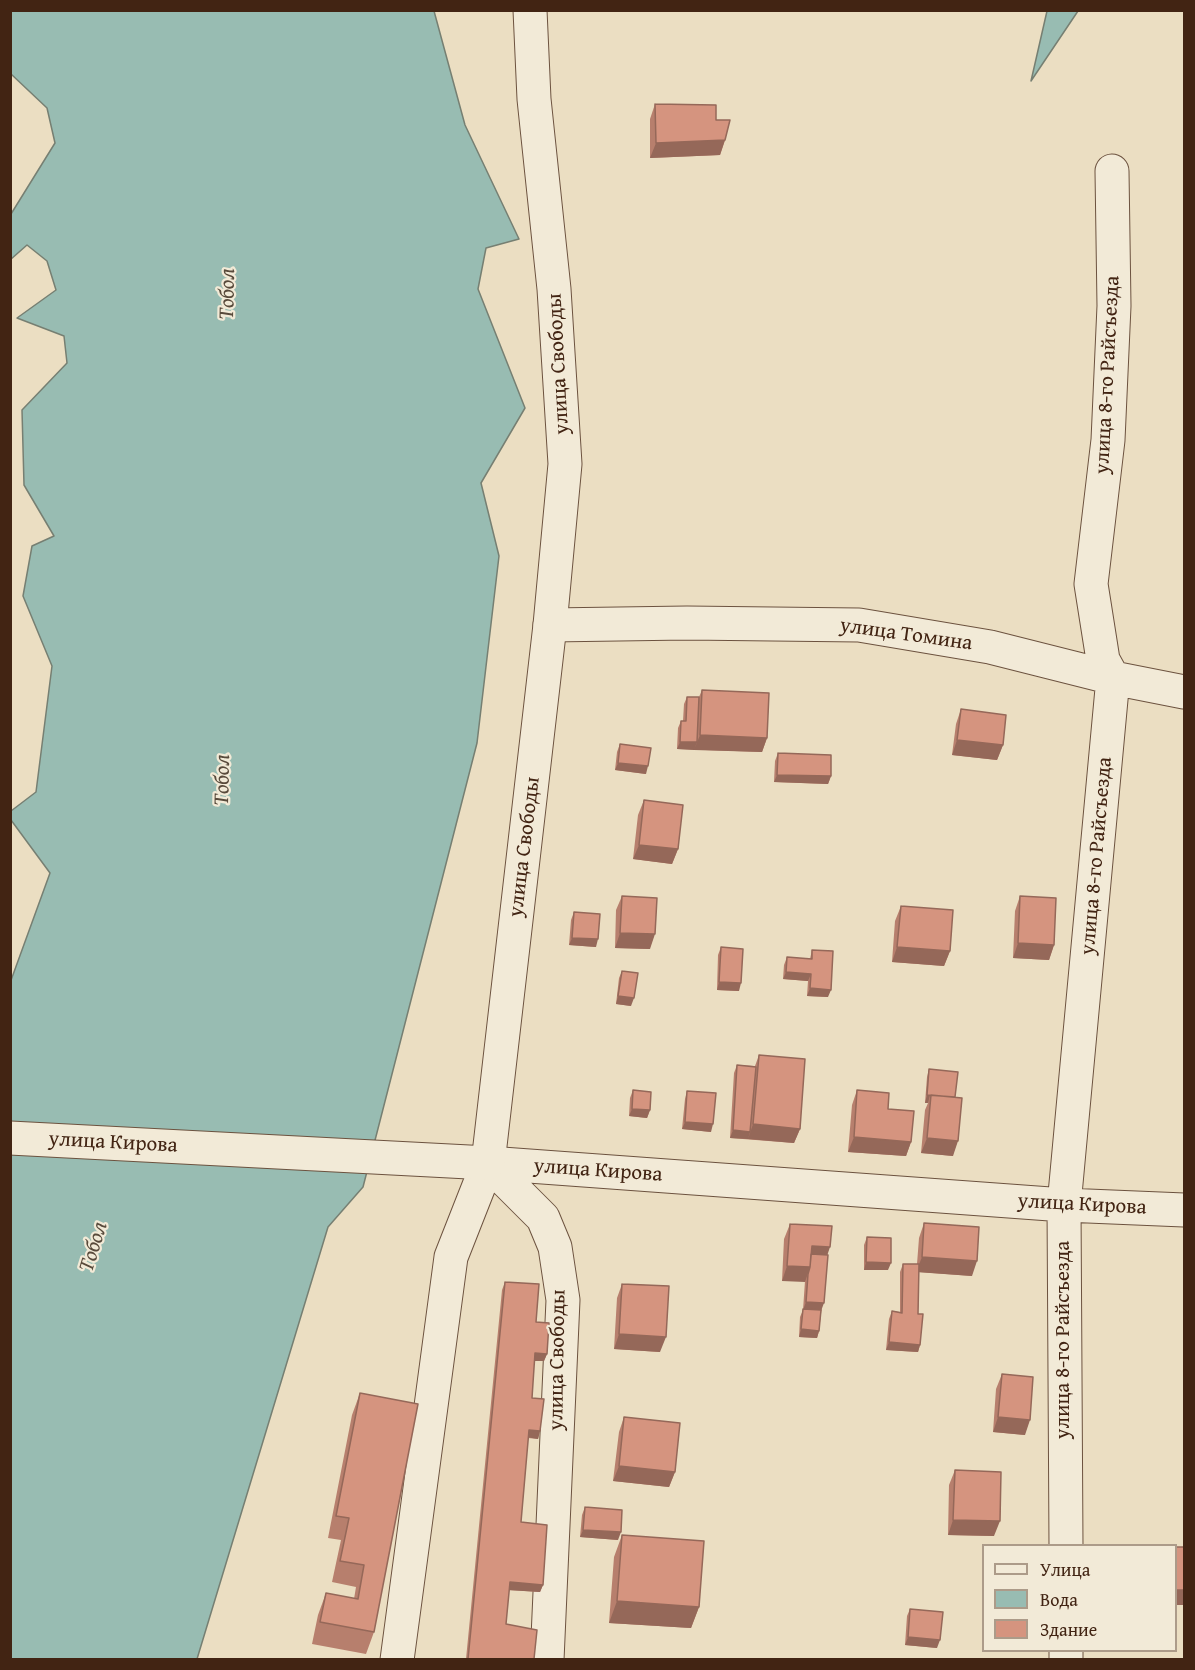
<!DOCTYPE html>
<html>
<head>
<meta charset="utf-8">
<style>
  body { margin:0 }
  #map { position:relative; width:1195px; height:1670px; overflow:hidden; background:#ebdec2; font-family:"Gentium Book Plus",serif }
  canvas { display:block }
  .frame { position:absolute; inset:0; border:12px solid #422413; pointer-events:none }
  .legend { position:absolute; left:982px; top:1544px; width:195px; height:108px; box-sizing:border-box; background:#f2ead7; border:2px solid #ac9b89; margin:0; padding:8px 10px; list-style:none; font-size:18px; color:#422413 }
  .legend li { display:flex; align-items:center; gap:12px; height:30px }
  .legend b { width:30px; border:2px solid #ac9b89 }
</style>
</head>
<body>
<div id="map">
<canvas width="1195" height="1670"></canvas>
<div class="frame"></div>
<ul class="legend">
<li><b style="height:8px;background:#f2ead7"></b>Улица</li>
<li><b style="height:16px;background:#98bcb2"></b>Вода</li>
<li><b style="height:16px;background:#d5947f"></b>Здание</li>
</ul>
</div>
<script>
const context = document.querySelector('canvas').getContext('2d');
context.lineJoin = 'round';
function paint(path, color) {
  context.fillStyle = color;
  context.fill(path, 'evenodd');
}
function shape(rows) {
  const path = new Path2D();
  for (const r of rows) {
    path.moveTo(r[0], r[1]);
    for (let i = 2; i < r.length; i += 2) path.lineTo(r[i], r[i + 1]);
  }
  return path;
}
function trace(path, color, width, dash) {
  context.strokeStyle = color;
  context.lineWidth = width;
  context.lineCap = dash ? 'butt' : 'round';
  context.setLineDash(dash || []);
  context.stroke(path);
}
function label(font, color, halo, rows, align = 'center') {
  context.font = font + ' "Gentium Book Plus",serif';
  context.lineWidth = 4.5;
  context.setLineDash([]);
  context.textBaseline = 'middle';
  context.strokeStyle = halo;
  context.fillStyle = color;
  for (const [text, x, y, turn = 0] of rows) {
    context.save();
    context.translate(x, y);
    context.rotate((+turn || 0) * Math.PI / 180);
    context.textAlign = isNaN(turn) ? turn : align;
    if (halo) context.strokeText(text, 0, 0);
    context.fillText(text, 0, 0);
    context.restore();
  }
}
const water = shape([
  [11,11,434,11,465,125,519,239,486,248,478,289,525,408,481,483,499,556,477,743,363,1187,328,1227,197,1659,11,1659,10,983,50,873,11,820,11,811,36,792,52,666,23,596,32,546,54,536,24,485,22,410,67,363,64,336,17,318,56,290,47,261,27,245,10,260,11,214,55,143,47,108,11,74,11,11],
  [1047,11,1078,11,1031,81,1047,11]
]);
paint(water, '#98bcb2');
trace(water, '#767f72', 1.5);
const minor = shape([
  [550,625,687,623,859,625,990,647,1113,678,1184,692],
  [488,1163,1064,1205,1184,1210],
  [488,1163,543,1218,555,1247,563,1300,547,1660],
  [1066,1546,1064,1205,1113,678,1103,660,1091,584,1108,440,1114,306,1112,171],
  [1066,1650,1066,1660],
  [397,1660,451,1257,488,1163]
]);
const tertiary = shape([
  [10,1138,488,1163,550,625,565,464,554,289,534,99,530,10]
]);
trace(minor, '#6c523f', 35);
trace(tertiary, '#6c523f', 35);
trace(minor, '#f2ead7', 33);
trace(tertiary, '#f2ead7', 33);
paint(shape([
  [655,104,716,120,725,140,720,155,650,158,650,119],
  [702,690,767,738,762,752,677,749,678,728,681,721,683,721,684,704,687,697,699,697],
  [961,709,1003,745,997,760,952,755,956,724],
  [620,744,646,774,615,770,617,752],
  [778,753,831,776,828,784,774,782,775,761],
  [644,800,678,849,672,864,633,859,638,815],
  [622,896,650,949,615,948,616,910],
  [1020,896,1054,945,1049,960,1013,958,1015,911],
  [901,906,950,951,944,966,892,962,895,921],
  [574,912,596,947,569,945,571,920],
  [721,947,739,991,717,990,718,955],
  [812,950,828,997,807,996,808,981,783,979,784,965,787,957,810,959],
  [622,971,631,1006,616,1004,619,978],
  [759,1055,800,1129,794,1143,730,1138,734,1073,737,1065,755,1066],
  [929,1069,955,1097,953,1156,921,1153,925,1110,928,1103,925,1103,927,1077],
  [633,1090,650,1110,647,1118,629,1116,630,1098],
  [857,1090,888,1109,911,1142,906,1156,848,1152,852,1105],
  [687,1091,711,1132,682,1129,685,1099],
  [924,1223,972,1276,919,1272,918,1314,920,1345,918,1352,886,1350,889,1319,892,1311,900,1312,900,1272,903,1264,917,1264,919,1238],
  [790,1224,828,1255,819,1331,817,1338,799,1337,800,1317,803,1310,805,1281,782,1281,784,1239],
  [867,1237,888,1270,864,1270,864,1245],
  [505,1282,536,1322,547,1354,544,1361,534,1361,532,1398,540,1431,538,1439,528,1438,521,1522,543,1585,540,1592,509,1590,506,1624,534,1659,466,1659,502,1290],
  [622,1284,660,1352,614,1349,617,1298],
  [1002,1374,1025,1435,993,1432,996,1389],
  [360,1393,374,1632,366,1654,312,1644,318,1615,326,1593,354,1599,356,1587,332,1582,341,1540,328,1538,352,1415],
  [624,1417,675,1472,669,1487,613,1481,619,1432],
  [955,1470,994,1536,948,1535,949,1485],
  [585,1507,618,1540,580,1537,582,1515],
  [622,1535,699,1607,691,1628,609,1623,614,1557],
  [910,1609,937,1648,905,1645,907,1616]
]), '#b77f6d');
paint(shape([
  [725,140,720,155,650,158,656,143],
  [700,735,767,738,762,752,694,750],
  [957,740,1003,745,997,760,952,755],
  [680,742,697,742,694,750,677,749],
  [618,763,648,766,646,774,615,770],
  [777,775,831,776,828,784,774,782],
  [639,845,678,849,672,864,633,859],
  [620,933,655,934,650,949,615,948],
  [572,938,598,939,596,947,569,945],
  [1018,943,1054,945,1049,960,1013,958],
  [897,947,950,951,944,966,892,962],
  [786,972,811,974,808,981,783,979],
  [719,982,741,983,739,991,717,990],
  [810,988,831,990,828,997,807,996],
  [618,996,634,998,631,1006,616,1004],
  [927,1095,930,1095,928,1103,925,1103],
  [632,1109,650,1110,647,1118,629,1116],
  [685,1122,713,1124,711,1132,682,1129],
  [753,1124,800,1129,794,1143,748,1139],
  [733,1130,750,1132,748,1139,730,1138],
  [854,1137,911,1142,906,1156,848,1152],
  [927,1138,958,1141,953,1156,921,1153],
  [812,1246,830,1247,825,1262,809,1261],
  [922,1257,977,1261,972,1276,916,1272],
  [866,1262,891,1263,888,1270,864,1270],
  [787,1266,810,1267,805,1282,782,1281],
  [806,1302,824,1303,821,1311,803,1310],
  [801,1329,819,1331,817,1338,799,1337],
  [619,1334,666,1337,660,1352,614,1349],
  [889,1342,920,1345,918,1352,886,1350],
  [535,1353,547,1354,544,1361,532,1361],
  [998,1417,1030,1420,1025,1435,993,1432],
  [529,1430,540,1431,538,1439,526,1437],
  [619,1466,675,1472,669,1487,613,1481],
  [953,1520,1000,1521,994,1536,948,1535],
  [583,1530,621,1532,618,1540,580,1537],
  [510,1582,543,1585,540,1592,507,1590],
  [1176,1590,1185,1590,1185,1605,1176,1605],
  [617,1601,699,1607,691,1628,609,1623],
  [908,1637,940,1640,937,1648,905,1645]
]), '#956859');
const building = shape([
  [655,104,716,105,716,120,730,120,725,140,656,143,655,104],
  [702,690,769,693,767,738,700,735,702,690],
  [687,697,699,697,697,742,680,742,681,721,686,721,687,697],
  [961,709,1006,715,1003,745,957,740,961,709],
  [620,744,651,748,648,766,618,763,620,744],
  [778,753,831,755,831,776,777,775,778,753],
  [644,800,683,805,678,849,639,845,644,800],
  [622,896,657,898,655,934,620,933,622,896],
  [1020,896,1056,898,1054,945,1018,943,1020,896],
  [901,906,953,910,950,951,897,947,901,906],
  [574,912,600,914,598,939,572,938,574,912],
  [721,947,743,949,741,983,719,982,721,947],
  [812,950,833,951,831,990,810,988,811,974,786,972,787,957,812,959,812,950],
  [622,971,638,973,634,998,618,996,622,971],
  [759,1055,805,1059,800,1129,753,1124,759,1055],
  [737,1065,756,1067,750,1132,733,1130,737,1065],
  [929,1069,958,1072,955,1097,927,1095,929,1069],
  [633,1090,651,1092,650,1110,632,1109,633,1090],
  [857,1090,889,1093,888,1109,914,1111,911,1142,854,1137,857,1090],
  [687,1091,716,1093,713,1124,685,1122,687,1091],
  [931,1095,962,1098,958,1141,927,1138,931,1095],
  [924,1223,979,1227,977,1261,922,1257,924,1223],
  [790,1224,832,1226,830,1247,812,1246,810,1267,787,1266,790,1224],
  [867,1237,891,1238,891,1263,866,1262,867,1237],
  [811,1254,828,1255,824,1303,806,1302,808,1274,810,1267,811,1254],
  [903,1264,919,1264,918,1314,923,1314,920,1345,889,1342,892,1311,902,1313,903,1264],
  [505,1282,539,1284,536,1322,549,1323,547,1354,535,1353,532,1398,544,1399,540,1431,529,1430,521,1522,547,1525,543,1585,510,1582,506,1624,537,1630,534,1659,468,1659,505,1282],
  [622,1284,669,1286,666,1337,619,1334,622,1284],
  [803,1309,821,1310,819,1331,801,1329,803,1309],
  [1002,1374,1033,1377,1030,1420,998,1417,1002,1374],
  [360,1393,418,1404,374,1632,320,1622,326,1593,358,1599,364,1565,340,1561,349,1518,336,1516,360,1393],
  [624,1417,680,1423,675,1472,619,1466,624,1417],
  [955,1470,1001,1472,1000,1521,953,1520,955,1470],
  [585,1507,622,1510,621,1532,583,1530,585,1507],
  [622,1535,704,1541,699,1607,617,1601,622,1535],
  [1176,1547,1185,1547,1185,1590,1176,1590,1176,1547],
  [910,1609,943,1612,940,1640,908,1637,910,1609]
]);
paint(building, '#d5947f');
trace(building, '#956859', 1.5);
label('21px', '#422413', '#f2ead7', [
  ["улица Свободы",559,364,-93],
  ["улица 8-го Райсъезда",1108,375,-87],
  ["улица Томина",906,635,8],
  ["улица Свободы",525,847,-83],
  ["улица 8-го Райсъезда",1097,856,-85],
  ["улица Кирова",113,1143,3],
  ["улица Кирова",598,1171,4],
  ["улица Кирова",1082,1205,3],
  ["улица 8-го Райсъезда",1064,1340,-90],
  ["улица Свободы",558,1360,-89]
]);
label('italic 22px', '#584a3b', '#f2ead7', [
  ["Тобол",228,294,-89],
  ["Тобол",223,780,-89],
  ["Тобол",94,1247,-73]
]);
</script>
</body>
</html>
